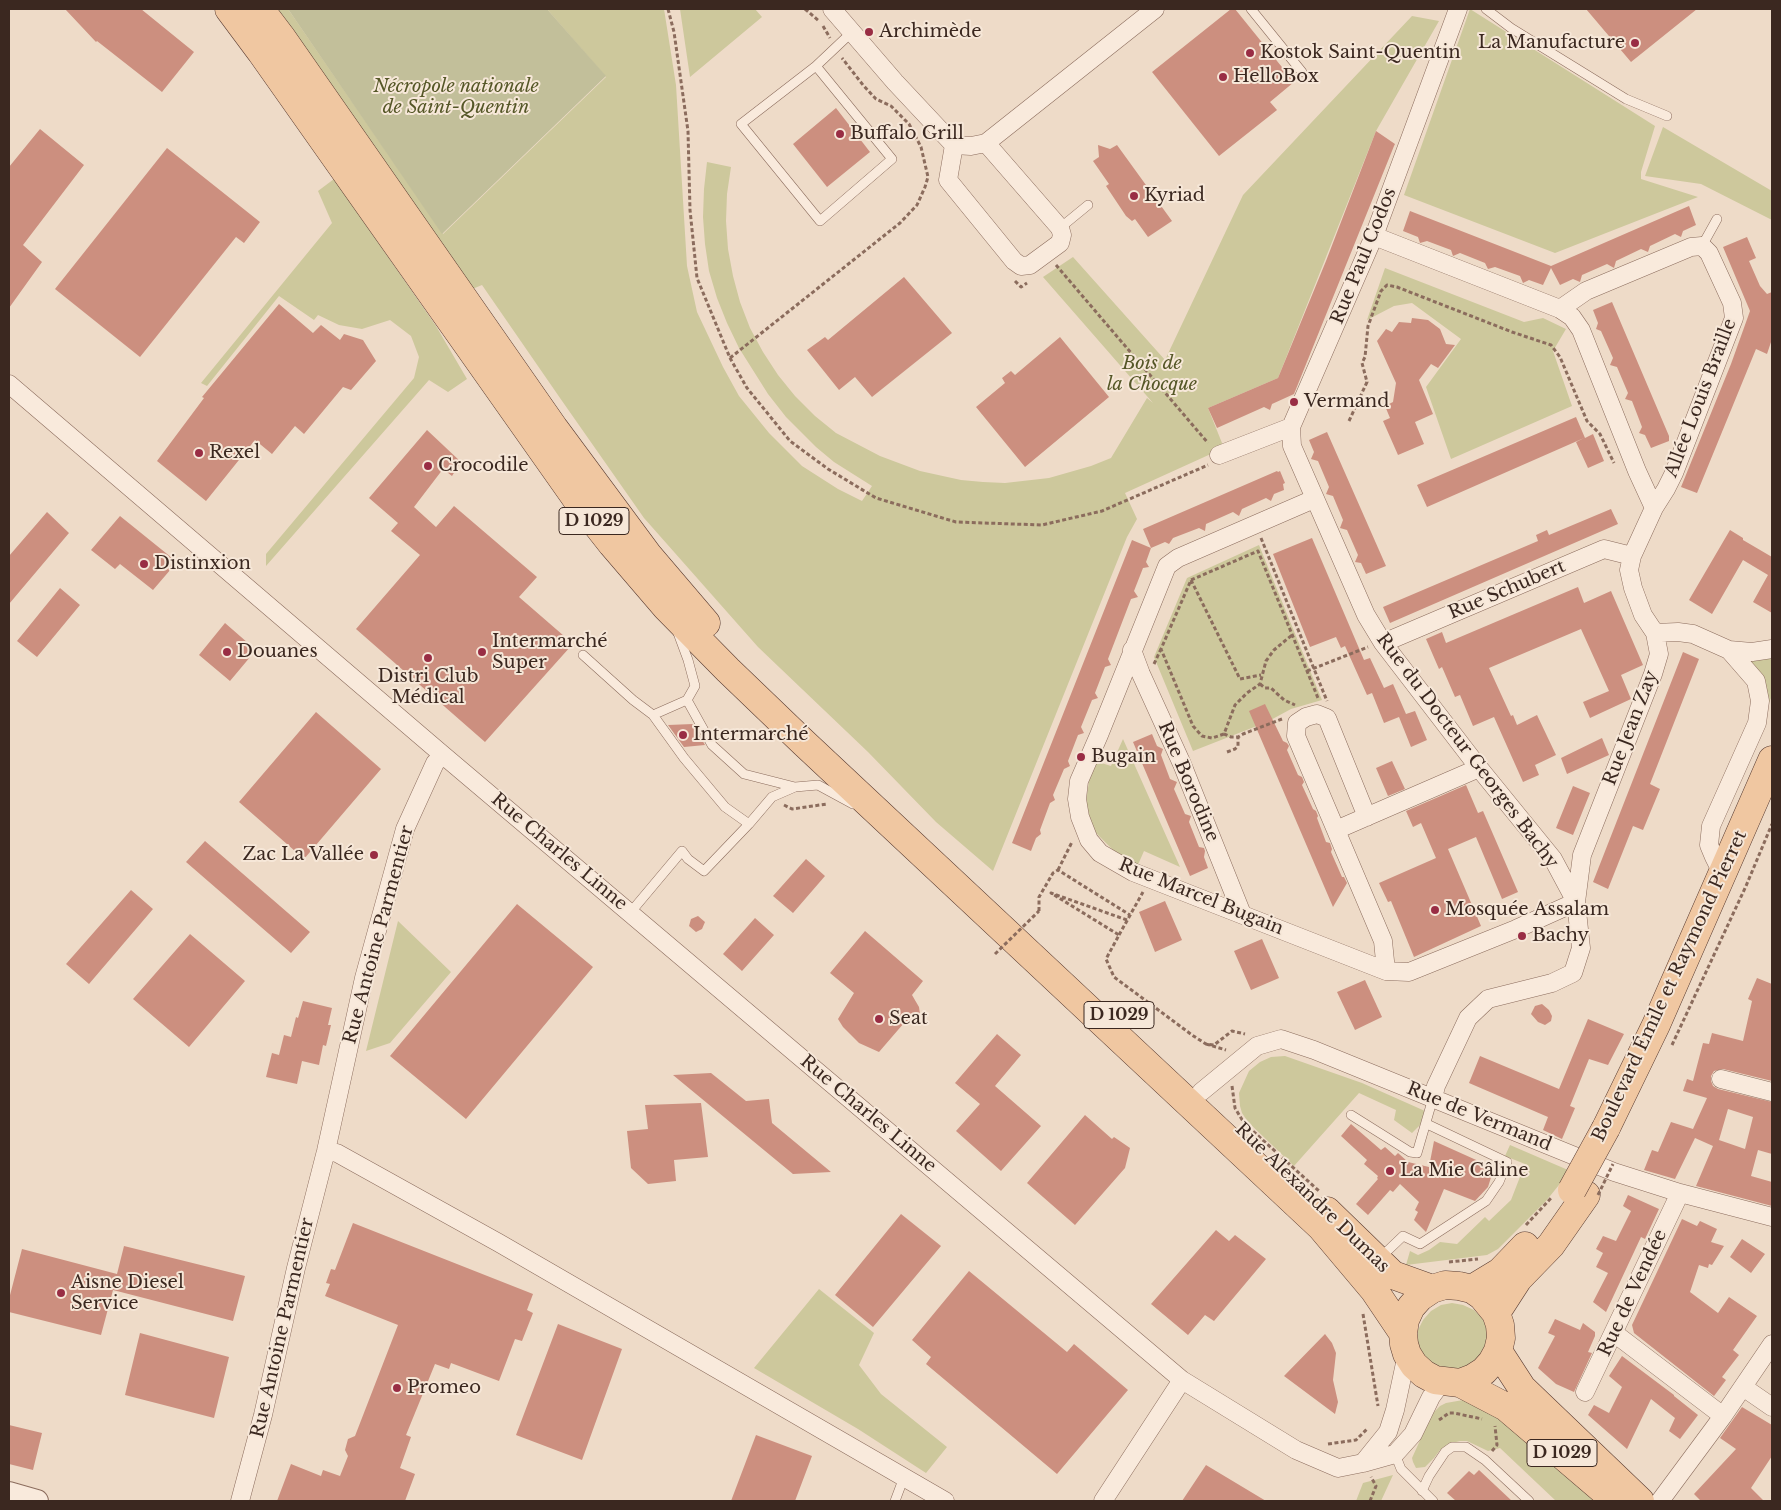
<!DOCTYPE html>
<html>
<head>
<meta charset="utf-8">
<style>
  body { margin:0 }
  #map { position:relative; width:1781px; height:1510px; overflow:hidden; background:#eedbc8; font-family:"Libre Baskerville",serif }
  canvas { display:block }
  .frame { position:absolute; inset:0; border:10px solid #3b2820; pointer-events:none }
</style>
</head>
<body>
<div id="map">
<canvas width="1781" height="1510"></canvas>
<div class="frame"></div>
</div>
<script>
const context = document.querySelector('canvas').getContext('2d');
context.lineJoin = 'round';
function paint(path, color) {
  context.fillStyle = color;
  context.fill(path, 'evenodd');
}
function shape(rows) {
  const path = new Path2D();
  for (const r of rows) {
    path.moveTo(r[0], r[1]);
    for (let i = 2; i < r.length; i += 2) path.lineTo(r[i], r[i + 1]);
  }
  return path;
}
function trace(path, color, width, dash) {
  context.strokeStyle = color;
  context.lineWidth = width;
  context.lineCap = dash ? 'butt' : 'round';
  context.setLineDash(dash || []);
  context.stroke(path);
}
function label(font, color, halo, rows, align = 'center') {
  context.font = font + ' "Libre Baskerville",serif';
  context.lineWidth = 4;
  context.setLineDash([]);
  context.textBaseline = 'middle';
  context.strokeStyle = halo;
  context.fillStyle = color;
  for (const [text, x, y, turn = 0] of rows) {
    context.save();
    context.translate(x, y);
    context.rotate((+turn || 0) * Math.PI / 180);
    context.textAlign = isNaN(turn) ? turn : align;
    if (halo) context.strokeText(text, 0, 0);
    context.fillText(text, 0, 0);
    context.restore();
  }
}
paint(shape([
  [273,9,288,9,443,234,606,77,547,9,664,9,676,85,687,266,697,312,723,367,739,396,769,433,802,466,838,489,862,501,872,486,834,462,816,447,786,417,768,394,739,348,727,323,717,298,709,271,705,244,703,217,704,189,707,162,731,167,727,194,726,221,728,249,733,276,740,302,750,328,763,352,778,375,795,396,815,416,836,433,880,456,920,471,961,480,983,482,1005,483,1049,478,1091,466,1111,458,1147,398,1153,403,1043,277,1073,257,1165,360,1243,195,1412,16,1439,21,1376,131,1278,378,1208,408,1224,448,1125,493,1137,519,1127,537,993,871,936,822,868,752,758,647,644,518,560,398,482,285,470,290],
  [680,9,755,9,762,17,690,77],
  [1470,9,1655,126,1641,172,1641,179,1698,197,1555,253,1404,195],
  [1663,127,1772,191,1772,220,1701,184,1645,176],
  [334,179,436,326,467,379,448,392,429,380,266,566,266,554,414,378,419,357,411,336,390,320,362,329,339,325,318,315,314,320,279,296,207,386,201,383,332,223,318,191],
  [1385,268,1524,322,1543,318,1566,329,1553,351,1572,406,1451,459,1426,387,1461,339,1412,303,1394,306,1367,320],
  [1259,545,1322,700,1291,709,1267,722,1193,751,1154,657,1187,578],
  [1772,655,1772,696,1763,716,1763,683,1749,658],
  [1123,739,1180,867,1144,851,1137,867,1118,855,1092,829,1086,802,1090,774,1095,761,1111,766],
  [398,921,451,972,390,1043,366,1051],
  [1285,1056,1362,1083,1425,1111,1423,1122,1412,1133,1394,1120,1396,1110,1359,1093,1294,1166,1248,1122,1242,1113,1240,1106,1239,1093,1249,1071,1260,1062,1271,1057],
  [1510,1145,1568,1170,1563,1180,1546,1201,1498,1249,1487,1255,1406,1265,1410,1251,1418,1255,1429,1250,1440,1242,1457,1244,1485,1217,1489,1221,1511,1200,1525,1164,1505,1156],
  [819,1289,874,1333,859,1365,881,1394,947,1447,926,1473,858,1429,754,1368],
  [1452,1303,1463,1305,1474,1310,1482,1318,1487,1328,1489,1340,1486,1352,1471,1369,1436,1370,1421,1353,1418,1342,1418,1330,1423,1320,1431,1311,1441,1305],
  [1463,1400,1492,1408,1594,1501,1556,1501,1500,1448,1488,1451,1467,1441,1460,1441,1452,1443,1440,1450,1434,1458,1425,1467,1416,1468,1413,1462,1412,1458,1432,1414,1440,1406,1446,1403],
  [1393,1475,1381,1501,1356,1501,1363,1483]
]), '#cdc89c');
paint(shape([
  [288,9,547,9,606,76,442,234]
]), '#c2bf9a');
paint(shape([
  [65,9,141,9,194,52,162,92,97,41,96,42],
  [1231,9,1235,9,1294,82,1270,102,1277,110,1219,156,1152,72],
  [1586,9,1697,9,1631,62],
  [836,108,870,152,827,187,793,144],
  [40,129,84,165,23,245,42,262,9,308,9,167],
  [1376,131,1395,144,1394,146,1294,394,1272,404,1270,410,1264,407,1217,428,1208,408,1278,378,1326,261],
  [1098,145,1110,149,1117,145,1172,221,1148,237,1135,219,1132,221,1126,216,1106,186,1109,184,1093,161,1099,157],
  [167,148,260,222,244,243,236,237,140,357,55,289],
  [1689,206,1696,225,1683,231,1681,237,1675,234,1650,246,1648,252,1641,249,1616,261,1614,268,1607,264,1582,275,1580,282,1573,279,1560,285,1551,268,1543,285,1529,280,1523,283,1520,276,1495,267,1488,269,1485,263,1460,253,1453,256,1451,250,1427,241,1420,243,1418,237,1403,231,1410,211,1551,266],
  [1747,237,1756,258,1749,261,1760,286,1767,294,1772,292,1772,339,1767,354,1756,349,1697,493,1681,487,1731,364,1750,311,1723,247],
  [904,277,952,333,872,397,855,377,839,390,807,350,825,337,828,340],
  [1612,302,1669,436,1669,441,1651,448,1645,435,1639,433,1642,427,1632,401,1625,399,1628,393,1617,367,1610,365,1613,358,1601,331,1596,329,1598,323,1593,310],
  [279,304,313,333,321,325,340,340,344,334,363,340,376,361,351,390,343,387,304,434,295,426,272,454,255,440,206,501,157,461,204,398,202,397],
  [1412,318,1428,320,1440,329,1446,344,1455,345,1438,368,1431,364,1419,380,1433,414,1415,422,1424,444,1398,455,1383,421,1390,418,1385,406,1393,402,1396,383,1377,341,1386,329,1392,332,1399,322,1411,323],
  [1060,337,1109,397,1025,467,976,407,1005,383,1002,378,1011,371,1015,375],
  [1576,417,1585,438,1593,434,1604,461,1588,468,1576,442,1584,438,1427,507,1417,485],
  [427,430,461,462,452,476,443,469,414,507,436,527,454,506,537,577,519,597,564,636,562,638,571,646,485,742,356,629,420,555,391,531,398,523,369,498],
  [1327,432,1386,566,1366,574,1361,563,1355,562,1358,555,1347,530,1340,528,1343,520,1333,496,1326,494,1329,487,1318,461,1311,459,1314,452,1309,440],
  [1277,471,1278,472,1280,471,1285,483,1283,484,1284,490,1274,494,1271,501,1266,498,1242,509,1239,516,1233,512,1206,524,1205,531,1199,528,1173,538,1169,544,1165,542,1151,548,1143,529],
  [1611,509,1618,524,1390,623,1383,607,1538,541,1536,535,1547,530,1549,535],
  [47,512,69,533,9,604,9,556],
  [120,516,177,562,153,590,120,564,115,569,91,550],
  [1730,530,1743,538,1743,540,1772,557,1772,613,1753,602,1768,575,1743,560,1712,614,1689,600],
  [1312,538,1364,660,1370,658,1384,688,1393,684,1406,714,1415,711,1427,740,1411,747,1399,717,1384,723,1372,693,1367,695,1345,646,1341,648,1336,637,1310,647,1273,554],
  [1132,540,1151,548,1146,562,1149,567,1143,568,1134,591,1138,597,1131,599,1108,659,1111,665,1105,667,1095,693,1098,698,1092,700,1081,727,1084,733,1078,735,1068,761,1070,766,1064,769,1053,795,1055,800,1050,803,1040,830,1041,834,1036,838,1031,851,1012,843],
  [1578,587,1584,603,1611,591,1643,665,1621,675,1631,699,1590,718,1583,702,1609,691,1581,629,1489,668,1511,716,1513,715,1517,725,1537,715,1556,755,1535,765,1539,775,1523,782,1494,717,1473,726,1460,695,1455,697,1442,667,1439,669,1426,639,1442,632,1446,643],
  [60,588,80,605,37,657,17,641],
  [225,623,256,650,230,681,199,655],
  [1683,652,1699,659,1650,784,1660,789,1643,830,1633,826,1608,889,1593,882],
  [1265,704,1283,741,1287,743,1289,746,1287,750,1298,775,1302,777,1304,782,1302,785,1313,809,1316,811,1318,816,1317,818,1326,842,1330,843,1332,849,1331,852,1342,877,1344,877,1347,883,1333,907,1249,711],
  [316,712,381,769,304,859,239,802],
  [693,724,705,745,684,747,668,725],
  [1152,734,1157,746,1163,749,1161,755,1170,779,1177,782,1174,789,1185,814,1191,816,1189,822,1199,847,1204,848,1205,851,1204,857,1208,868,1190,876,1133,742],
  [1602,738,1609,755,1567,774,1561,758],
  [1392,761,1405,789,1388,796,1376,768],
  [1466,785,1478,813,1483,811,1518,892,1502,899,1476,837,1448,849,1481,926,1414,957,1391,901,1388,902,1379,883,1436,858,1421,823,1413,827,1406,811],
  [1573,786,1590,793,1573,835,1556,828],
  [205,841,310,932,291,953,186,862],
  [806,859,825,876,793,913,773,896],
  [131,890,153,909,89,984,66,964],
  [1165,901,1182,940,1155,952,1139,912],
  [517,904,593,967,466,1119,390,1056],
  [698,916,705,922,702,929,696,932,689,926,691,919],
  [755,918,774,935,742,971,723,954],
  [865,931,923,981,912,995,919,1007,920,1014,917,1022,904,1023,879,1052,859,1043,843,1027,838,1019,854,993,830,973],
  [190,934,245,981,189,1047,133,999],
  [1262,939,1279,978,1251,990,1234,951],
  [1757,978,1772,984,1772,1081,1723,1069,1714,1071,1711,1076,1711,1081,1713,1086,1718,1089,1772,1102,1772,1154,1758,1150,1751,1176,1772,1182,1772,1206,1696,1186,1713,1146,1695,1138,1675,1179,1644,1170,1652,1150,1658,1152,1671,1122,1693,1129,1707,1098,1683,1091,1687,1079,1693,1081,1703,1043,1709,1044,1712,1033,1743,1041,1752,1001,1748,999],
  [1728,1109,1753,1117,1745,1149,1719,1140],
  [1365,980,1382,1017,1355,1030,1337,992],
  [303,1001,332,1008,328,1025,331,1025,326,1046,323,1045,319,1065,302,1061,297,1084,266,1077,272,1053,279,1055,284,1035,291,1037,296,1017,298,1018],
  [1542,1004,1549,1010,1552,1016,1551,1021,1545,1025,1538,1022,1531,1014,1535,1006],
  [1588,1019,1624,1034,1608,1065,1589,1059,1570,1106,1575,1108,1562,1139,1543,1130,1548,1117,1469,1083,1480,1056,1559,1089],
  [997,1034,1021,1055,995,1086,1041,1126,1001,1171,956,1131,980,1104,955,1083],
  [711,1073,746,1101,769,1099,772,1123,831,1172,793,1174,673,1075],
  [701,1103,708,1157,674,1160,676,1181,648,1184,631,1168,627,1131,648,1129,645,1105],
  [1085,1115,1112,1139,1114,1137,1130,1148,1125,1168,1075,1225,1027,1183],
  [1351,1124,1381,1150,1385,1147,1395,1156,1398,1153,1408,1162,1429,1167,1434,1141,1494,1168,1488,1187,1475,1201,1444,1189,1426,1232,1414,1220,1418,1212,1415,1210,1419,1202,1400,1184,1393,1192,1390,1190,1368,1215,1356,1204,1378,1179,1377,1178,1378,1176,1364,1164,1367,1160,1341,1136],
  [1628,1195,1659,1209,1645,1239,1641,1237,1606,1312,1593,1302,1608,1273,1596,1267,1603,1253,1596,1249,1603,1236,1616,1241,1631,1211,1623,1206],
  [901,1214,941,1246,873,1327,835,1295],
  [1682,1219,1697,1226,1700,1221,1717,1229,1711,1242,1724,1246,1712,1265,1709,1264,1708,1268,1699,1265,1690,1292,1718,1313,1729,1297,1757,1316,1733,1350,1739,1355,1722,1377,1726,1380,1714,1396,1634,1333,1632,1325],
  [353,1223,533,1294,527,1310,533,1313,522,1341,515,1339,499,1381,451,1363,449,1369,435,1364,406,1435,411,1437,400,1468,415,1474,405,1501,277,1501,291,1464,321,1476,323,1470,340,1476,348,1456,345,1450,348,1439,355,1436,398,1325,325,1296,330,1284,326,1283,331,1269,335,1270],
  [1216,1230,1229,1241,1235,1235,1266,1259,1214,1321,1205,1315,1188,1335,1151,1304],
  [1742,1239,1765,1254,1751,1273,1730,1257],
  [124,1246,245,1276,233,1321,113,1290,101,1335,9,1312,9,1299,22,1249,117,1274],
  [969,1271,1067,1352,1074,1344,1128,1390,1057,1474,926,1364,931,1357,912,1340],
  [1555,1319,1580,1330,1583,1323,1595,1332,1595,1336,1588,1352,1592,1353,1574,1392,1556,1384,1538,1368,1555,1336,1548,1333],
  [558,1324,622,1349,582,1460,516,1435],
  [140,1333,229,1357,214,1418,125,1395],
  [1325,1334,1332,1343,1336,1353,1333,1380,1338,1402,1335,1414,1284,1376],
  [1622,1356,1674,1395,1674,1396,1698,1415,1680,1439,1669,1431,1675,1418,1651,1399,1627,1449,1588,1415,1594,1405,1609,1413,1622,1387,1609,1376],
  [1742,1407,1772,1425,1772,1456,1751,1488,1764,1501,1701,1501,1694,1494,1736,1449,1720,1438],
  [9,1425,42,1433,33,1470,9,1464],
  [756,1435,812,1456,795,1501,731,1501],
  [1206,1465,1266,1501,1182,1501],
  [1479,1470,1512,1501,1456,1501,1447,1493,1469,1471,1474,1475]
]), '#cc8f7f');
const service = shape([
  [1251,9,1302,72],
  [1486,9,1511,28,1626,99,1667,116],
  [816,66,892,159,820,221,741,124,816,66],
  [816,66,852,32],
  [1060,228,1088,205],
  [1702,246,1717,219],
  [678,633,688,660,695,686,687,700,653,715,684,758,725,807,749,824,772,797,795,787],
  [583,655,633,700,653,715],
  [687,700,712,745,744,774,795,787,818,785,853,804],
  [630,913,682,851,688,859,704,871,749,824],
  [1351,1115,1410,1152,1417,1153,1433,1098],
  [1380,1258,1403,1236,1420,1244,1486,1201,1499,1182,1507,1162,1427,1124],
  [1395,1454,1401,1469,1433,1501],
  [1422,1491,1429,1476,1445,1452,1452,1447,1466,1447,1485,1460,1529,1501],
  [895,1501,904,1477]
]);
const minor = shape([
  [832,9,895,82,954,145,971,146,986,143,1155,9],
  [954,145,948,180,1014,261,1021,266,1030,265,1060,243,1062,235,1060,228,986,143],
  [1374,236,1560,309,1572,317,1581,330,1637,471,1654,508],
  [1560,309,1586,291,1691,247,1702,246,1709,253,1732,303,1734,318,1674,473,1666,489,1654,508,1632,556,1629,570,1633,588,1643,615,1655,633,1659,654,1653,674,1582,855,1576,902],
  [9,384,443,755,1182,1380,1296,1450,1338,1468,1363,1463,1395,1454,1413,1434,1431,1397,1442,1382],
  [1219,455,1291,427],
  [1314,499,1178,558,1167,566,1099,735,1079,781,1077,799,1080,817,1089,840,1100,853,1133,872,1386,971,1409,972,1516,929,1576,902],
  [1655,633,1678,632,1693,634,1729,650,1752,652,1772,649],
  [1383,643,1604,549,1632,556],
  [1132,650,1141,674,1182,764,1242,914],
  [1367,817,1327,718,1317,714,1306,717,1297,723,1296,736,1383,941,1386,971],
  [1336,830,1479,768],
  [1723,875,1714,857,1709,845,1711,826,1757,723,1760,701,1756,681,1729,650],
  [1721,1079,1772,1092],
  [1201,1092,1257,1046,1281,1039,1314,1050,1614,1172,1680,1193,1772,1217],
  [1433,1098,1436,1086,1468,1018,1488,999,1552,983,1573,973,1581,948,1576,902,1553,859,1479,768,1383,643,1366,615,1292,446,1291,427,1374,236,1458,9],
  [326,1151,337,1153,499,1243,945,1501],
  [1614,1333,1723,1416],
  [1743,1387,1772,1407],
  [1585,1392,1680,1193],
  [1363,1463,1388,1432,1395,1410,1407,1354],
  [240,1501,263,1415,296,1268,326,1151,364,978,405,829,435,763,443,755],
  [1103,1501,1182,1380],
  [1660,1501,1723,1416,1772,1344]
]);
const tertiary = shape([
  [9,1493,37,1501]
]);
const primary = shape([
  [229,9,261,52,575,497,612,544,666,607,728,670,804,743,1321,1227,1374,1290,1403,1333],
  [260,9,282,38,554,428,648,555,706,623],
  [1606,1128,1656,1025,1772,760],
  [1327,1211,1393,1275,1432,1289],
  [1472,1289,1500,1272,1525,1246],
  [1496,1313,1518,1279,1551,1245,1586,1195],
  [1498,1351,1522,1388,1640,1501],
  [1460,1383,1473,1378,1484,1371,1492,1362,1498,1351,1501,1338,1500,1325,1496,1313,1482,1296,1472,1289,1459,1286,1445,1285,1432,1289,1420,1297,1411,1307,1405,1320,1403,1333,1404,1344,1407,1354,1414,1365,1424,1374,1435,1380,1460,1383,1506,1407,1616,1501]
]);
trace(service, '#8b6c5d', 10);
trace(minor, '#8b6c5d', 19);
trace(tertiary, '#8b6c5d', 24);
trace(primary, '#593b31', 29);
trace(shape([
  [668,9,674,32,688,131,690,210,697,278,730,358,747,388,790,441,828,469,876,498,956,522,1042,525,1102,511,1208,465],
  [805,9,819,21],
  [823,26,830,38],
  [1056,265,1208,443],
  [1015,281,1021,287,1027,283],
  [730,358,900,223,917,205,925,187,928,177,921,147,909,124,891,106,876,99,863,85,842,58],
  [1349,421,1367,382,1362,363,1365,357,1368,326,1381,291,1387,285,1397,287,1512,332,1551,345,1560,357,1587,421,1600,434,1614,463],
  [1261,538,1327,701],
  [1191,580,1240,679,1261,675],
  [1154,664,1161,649],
  [1307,671,1368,647],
  [1260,684,1265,688,1271,688,1284,700,1295,705],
  [1282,719,1243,734,1238,737,1231,737,1224,734,1235,705,1247,693,1260,684,1266,661,1274,650,1292,635],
  [1224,734,1212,738,1202,736,1193,726,1161,649,1191,580,1258,551,1318,698],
  [1227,752,1235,749,1238,746,1238,737],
  [784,805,792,809,827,804],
  [1058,870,1072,842],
  [1039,911,1039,897,1053,873,1058,870,1130,915],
  [1127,920,1051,893,1119,935,1106,959,1114,977,1192,1035,1206,1044,1214,1045,1232,1031,1245,1034],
  [1119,935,1143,892],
  [1206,1044,1226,1050],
  [1672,1045,1746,886,1772,824],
  [1232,1086,1235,1108,1244,1123,1319,1191],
  [1526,1225,1552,1197],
  [1449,1262,1478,1259],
  [1363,1314,1378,1406],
  [1439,1420,1449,1413,1454,1413,1482,1419],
  [1328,1444,1356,1440,1367,1429],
  [1492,1451,1497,1445,1495,1426],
  [1370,1501,1376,1486,1371,1477]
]), '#8b6c5d', 3, [4, 2.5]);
trace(service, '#f9eadc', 9);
trace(minor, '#f9eadc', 18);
trace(tertiary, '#f9eadc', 22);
trace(primary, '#f0c7a1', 28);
const primaryBridge = shape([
  [1572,1190,1606,1128]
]);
trace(primaryBridge, '#593b31', 29, []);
trace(shape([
  [995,954,1039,911],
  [1598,1195,1613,1164]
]), '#8b6c5d', 3, [4, 2.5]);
trace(primaryBridge, '#f0c7a1', 28);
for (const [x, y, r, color] of [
  [869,32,5,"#992d44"],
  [1635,43,5,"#992d44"],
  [1250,53,5,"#992d44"],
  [1223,77,5,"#992d44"],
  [840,134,5,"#992d44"],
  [1134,196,5,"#992d44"],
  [1294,402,5,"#992d44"],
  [199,453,5,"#992d44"],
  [428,466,5,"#992d44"],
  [144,564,5,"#992d44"],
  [227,652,5,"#992d44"],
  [482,652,5,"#992d44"],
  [428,658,5,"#992d44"],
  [683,735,5,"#992d44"],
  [1081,757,5,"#992d44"],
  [374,855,5,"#992d44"],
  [1435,910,5,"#992d44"],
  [1522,936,5,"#992d44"],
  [879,1019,5,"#992d44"],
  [1390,1171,5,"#992d44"],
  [61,1293,5,"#992d44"],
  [397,1388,5,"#992d44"]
]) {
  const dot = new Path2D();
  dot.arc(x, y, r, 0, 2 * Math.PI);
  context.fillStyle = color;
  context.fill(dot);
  trace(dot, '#f6e7d8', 2);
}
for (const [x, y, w] of [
  [594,521,70],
  [1119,1015,70],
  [1562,1453,70]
]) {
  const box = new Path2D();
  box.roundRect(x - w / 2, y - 13.5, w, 27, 4);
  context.fillStyle = '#f6e7d8';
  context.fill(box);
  trace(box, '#3b2820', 1);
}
label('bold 16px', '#3b2820', null, [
  ["D 1029",594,521],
  ["D 1029",1119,1015],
  ["D 1029",1562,1453]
]);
label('18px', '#3b2820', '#f6e7d8', [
  ["Archimède",879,32],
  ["La Manufacture",1625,43,"right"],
  ["Kostok Saint-Quentin",1260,53],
  ["HelloBox",1233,77],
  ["Buffalo Grill",850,134],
  ["Kyriad",1144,196],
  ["Vermand",1304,402],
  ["Rexel",209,453],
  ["Crocodile",438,466],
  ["Distinxion",154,564],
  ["Intermarché",492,642],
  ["Super",492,663],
  ["Douanes",237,652],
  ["Distri Club",428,677,"center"],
  ["Médical",428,698,"center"],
  ["Intermarché",693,735],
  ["Bugain",1091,757],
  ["Zac La Vallée",364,855,"right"],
  ["Mosquée Assalam",1445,910],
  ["Bachy",1532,936],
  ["Seat",889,1019],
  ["La Mie Câline",1400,1171],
  ["Aisne Diesel",71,1283],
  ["Service",71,1304],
  ["Promeo",407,1388]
], 'left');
label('italic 18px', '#555727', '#f6e7d8', [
  ["Nécropole nationale",456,87],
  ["de Saint-Quentin",456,108],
  ["Bois de",1152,364],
  ["la Chocque",1152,385]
]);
label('18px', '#3b2820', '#f6e7d8', [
  ["Rue Paul Codos",1364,256,-68],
  ["Allée Louis Braille",1701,398,-69],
  ["Rue Schubert",1507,590,-23],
  ["Rue Jean Zay",1631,728,-69],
  ["Rue du Docteur Georges Bachy",1467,751,53],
  ["Rue Borodine",1188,782,67],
  ["Rue Charles Linne",559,852,40],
  ["Rue Marcel Bugain",1201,897,22],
  ["Rue Antoine Parmentier",379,935,-75],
  ["Boulevard Émile et Raymond Pierret",1670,986,-65],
  ["Rue Charles Linne",868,1114,40],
  ["Rue de Vermand",1479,1117,22],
  ["Rue Alexandre Dumas",1312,1198,44],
  ["Rue de Vendée",1633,1293,-65],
  ["Rue Antoine Parmentier",283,1328,-77]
]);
</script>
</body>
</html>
